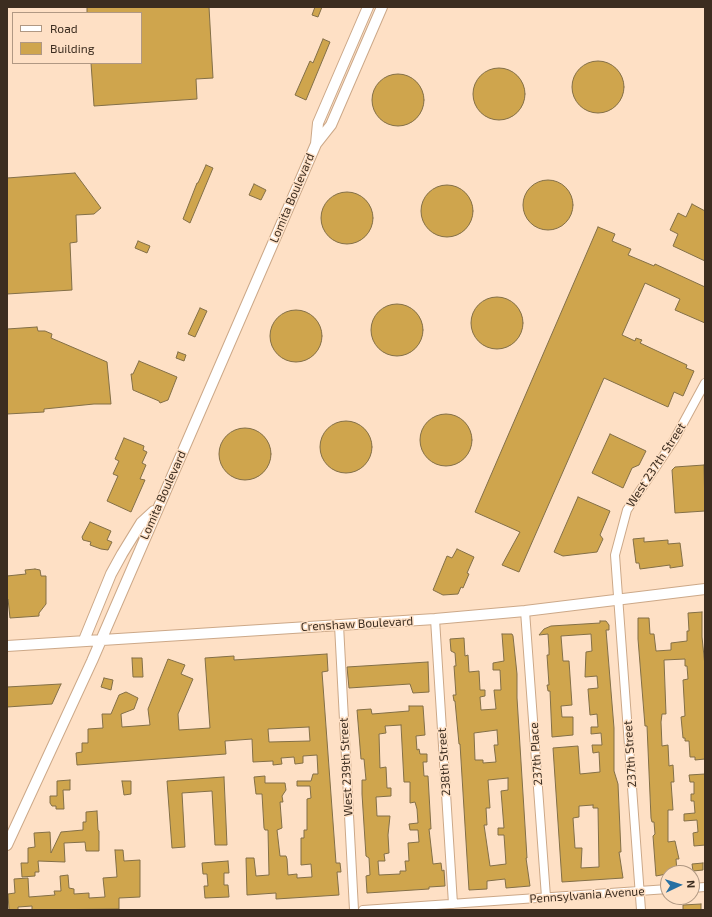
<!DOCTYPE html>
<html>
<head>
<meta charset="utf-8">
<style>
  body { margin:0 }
  #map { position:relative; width:712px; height:917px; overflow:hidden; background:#fee0c5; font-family:"Exo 2",sans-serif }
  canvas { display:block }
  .frame { position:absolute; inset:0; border:8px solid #3c2d20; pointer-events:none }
  .legend { position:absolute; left:12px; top:12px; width:130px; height:52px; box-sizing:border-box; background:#fee0c5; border:1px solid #b09883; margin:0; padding:5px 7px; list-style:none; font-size:12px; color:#3c2d20 }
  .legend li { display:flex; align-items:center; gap:8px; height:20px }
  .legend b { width:20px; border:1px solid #b09883 }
  .north { position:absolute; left:660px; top:865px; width:40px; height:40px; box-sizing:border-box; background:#fee0c5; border:1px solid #b09883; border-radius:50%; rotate:86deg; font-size:11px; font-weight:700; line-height:16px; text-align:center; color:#3c2d20 }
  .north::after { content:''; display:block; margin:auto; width:14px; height:18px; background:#2670a3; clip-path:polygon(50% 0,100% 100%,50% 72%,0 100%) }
</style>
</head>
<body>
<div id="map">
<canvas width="712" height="917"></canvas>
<div class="frame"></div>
<ul class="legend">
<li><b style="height:5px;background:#fff"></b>Road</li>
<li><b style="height:11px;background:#cfa54d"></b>Building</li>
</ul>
<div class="north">N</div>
</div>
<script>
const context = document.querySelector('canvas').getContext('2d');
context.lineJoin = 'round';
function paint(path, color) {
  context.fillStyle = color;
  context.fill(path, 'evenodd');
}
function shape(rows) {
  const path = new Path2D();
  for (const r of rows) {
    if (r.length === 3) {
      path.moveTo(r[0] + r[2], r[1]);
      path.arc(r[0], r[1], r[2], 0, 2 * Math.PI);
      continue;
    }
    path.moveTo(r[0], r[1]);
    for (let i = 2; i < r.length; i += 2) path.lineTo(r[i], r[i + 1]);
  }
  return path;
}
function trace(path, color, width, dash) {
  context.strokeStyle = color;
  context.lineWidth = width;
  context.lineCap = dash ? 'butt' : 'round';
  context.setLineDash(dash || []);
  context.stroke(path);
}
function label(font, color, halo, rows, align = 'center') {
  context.font = font + ' "Exo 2",sans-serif';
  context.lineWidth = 3;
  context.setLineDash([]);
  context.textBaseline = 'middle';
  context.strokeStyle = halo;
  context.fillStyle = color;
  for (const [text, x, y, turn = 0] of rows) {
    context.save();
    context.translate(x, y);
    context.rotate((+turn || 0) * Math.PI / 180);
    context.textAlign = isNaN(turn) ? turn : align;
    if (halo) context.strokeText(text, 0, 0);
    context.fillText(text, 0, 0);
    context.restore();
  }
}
const building = shape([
  [87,7,209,7,213,78,196,79,197,99,94,106,91,63,141,63,141,13,87,13,87,7],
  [315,7,322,7,318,17,312,15,315,7],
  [323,39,330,42,306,100,295,95,310,61,313,63,323,39],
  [598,87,26],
  [499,94,26],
  [398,100,26],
  [206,165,213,168,190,223,183,219,197,183,198,183,206,165],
  [75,173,101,208,94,214,76,215,77,242,70,243,72,290,7,294,7,178,75,173],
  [548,205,25],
  [254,184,266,190,261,200,249,195,254,184],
  [447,211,26],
  [347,218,26],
  [692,204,705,211,705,261,673,246,678,234,670,230,678,213,686,217,692,204],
  [598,227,615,234,612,241,631,249,628,255,654,266,655,264,705,287,705,323,675,310,680,299,645,283,622,335,635,341,636,338,642,340,640,343,687,365,686,368,694,371,683,396,674,392,668,407,604,378,519,572,502,565,520,532,475,512,598,227],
  [138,241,150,246,147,253,135,248,138,241],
  [497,323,26],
  [397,330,26],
  [200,308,207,311,195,337,188,334,200,308],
  [296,336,26],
  [37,327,38,331,45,331,52,334,51,338,107,362,111,404,94,404,44,409,44,412,7,414,7,329,37,327],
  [178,352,186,355,184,361,176,358,178,352],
  [139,361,177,377,168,400,160,403,159,401,133,390,131,374,133,374,139,361],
  [446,440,26],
  [346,447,26],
  [245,454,26],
  [610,434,646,451,639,465,632,468,623,488,592,473,610,434],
  [124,438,144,446,143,450,147,452,142,463,146,465,140,479,145,480,131,512,107,501,118,476,113,474,119,461,115,459,124,438],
  [704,465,705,511,675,513,672,470,675,467,704,465],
  [578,497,610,511,600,535,603,539,597,552,563,556,554,552,578,497],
  [90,522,111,531,107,540,112,542,108,550,101,549,90,545,91,542,83,540,82,537,90,522],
  [644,538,644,542,668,540,668,544,680,543,683,566,670,568,670,565,640,569,639,563,636,563,633,539,644,538],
  [457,549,474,557,467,573,469,574,463,588,461,587,458,594,443,595,433,590,447,556,452,558,457,549],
  [35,569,40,570,41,576,46,576,46,604,39,613,39,616,10,618,8,599,7,599,7,576,26,574,25,570,35,569],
  [702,612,702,637,705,666,705,759,695,760,695,757,690,757,689,741,685,741,685,738,683,738,681,717,685,716,683,680,688,679,687,666,685,666,685,659,664,660,666,714,662,714,661,722,662,746,668,745,669,766,673,765,674,782,671,782,673,810,668,810,668,842,675,841,679,859,676,859,677,872,656,876,653,836,655,834,654,822,652,822,651,818,647,726,645,726,638,639,638,618,649,618,650,634,654,634,656,651,671,650,671,643,687,641,687,631,689,631,688,613,702,612],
  [600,621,606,621,609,625,609,630,606,630,614,728,614,771,618,784,621,852,619,852,623,878,562,882,553,748,578,746,580,774,600,772,599,752,593,753,592,745,602,745,601,733,591,734,591,727,598,727,597,714,590,715,588,689,598,688,597,676,585,677,586,652,592,651,591,634,561,636,563,661,569,661,572,705,561,706,562,717,573,717,573,735,552,737,550,691,548,691,547,685,549,685,547,655,549,655,549,649,548,634,539,635,544,629,551,626,600,623,600,621],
  [593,805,593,808,598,808,599,867,581,868,582,848,575,848,573,818,579,817,579,806,593,805],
  [502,634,512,634,513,636,517,674,517,698,527,858,526,858,530,886,506,888,505,879,487,881,487,889,469,890,460,744,459,744,455,701,454,701,453,695,456,695,454,666,456,666,455,653,451,651,450,639,464,638,465,656,468,655,469,672,479,671,480,690,485,690,485,696,480,697,481,710,496,709,494,690,501,690,500,670,493,670,493,663,504,661,502,634],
  [497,730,498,745,494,745,496,762,483,763,483,760,475,760,474,733,497,730],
  [508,778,508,790,501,791,504,828,498,828,498,835,504,835,506,864,490,866,484,825,487,825,486,808,490,808,488,780,508,778],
  [327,654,328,671,322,672,336,863,340,863,341,872,337,872,339,895,276,899,276,893,247,895,246,858,254,858,256,876,269,875,268,830,265,830,264,828,262,794,256,794,254,777,265,776,265,783,285,783,286,790,282,796,283,802,280,802,282,828,277,830,280,856,286,856,287,859,288,875,297,874,297,878,312,877,311,864,301,865,301,838,304,838,304,830,307,830,307,799,311,798,310,786,297,786,297,781,311,781,313,774,318,774,317,755,303,756,303,763,295,764,294,757,281,758,282,764,273,765,273,761,253,762,252,739,225,741,226,754,77,765,76,753,82,752,82,743,88,743,88,729,103,728,102,714,111,714,119,695,126,692,138,698,134,709,121,714,122,727,150,725,148,709,168,659,185,665,181,674,193,679,178,714,179,730,210,728,205,658,234,656,234,660,327,654],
  [309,727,310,741,269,742,268,729,309,727],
  [132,658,142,658,143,677,133,677,132,658],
  [428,662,429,692,413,693,410,684,349,688,347,667,428,662],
  [104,678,113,680,111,690,101,687,104,678],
  [61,684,52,704,7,707,7,687,61,684],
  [409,706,423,706,425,735,416,736,417,750,419,749,420,754,427,754,427,762,423,762,424,776,428,776,431,829,429,829,433,864,441,863,442,871,444,870,445,886,429,887,429,889,367,893,366,876,370,875,369,858,366,856,362,794,362,780,366,780,364,759,361,759,357,710,371,709,372,714,409,711,409,706],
  [401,725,404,782,410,782,410,803,415,802,417,809,418,823,409,824,410,830,418,830,419,842,408,843,409,861,405,861,406,871,400,871,400,874,379,875,378,861,385,861,384,854,389,853,388,835,390,816,377,816,376,797,391,796,391,788,387,788,386,767,380,768,379,734,386,733,385,726,401,725],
  [705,774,705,845,694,846,693,833,698,832,697,820,684,821,684,814,695,813,694,801,691,801,691,794,694,794,694,782,690,782,689,775,705,774],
  [224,777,227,845,215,845,212,791,182,793,185,847,172,848,167,781,224,777],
  [70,780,70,790,63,790,64,809,56,809,56,806,52,806,50,803,50,796,57,796,57,781,70,780],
  [122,781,131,781,131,794,124,795,122,781],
  [97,811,98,830,99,831,99,851,86,851,85,842,64,843,65,862,38,861,39,872,35,872,35,876,22,877,21,863,28,863,28,848,35,847,34,833,50,832,51,853,61,832,83,830,83,822,86,822,86,812,97,811],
  [115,850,123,850,124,861,140,860,140,897,119,898,119,909,32,910,32,906,18,907,18,910,9,910,8,894,15,893,14,879,28,878,29,897,55,895,54,891,61,891,60,876,68,875,69,888,74,889,74,894,89,893,89,898,105,897,103,878,117,877,115,850],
  [228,861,229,873,224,873,224,885,228,885,229,897,205,898,204,886,208,886,207,874,203,874,202,863,228,861],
  [703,863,703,870,693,871,692,864,703,863],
  [701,904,701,910,683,910,683,905,701,904]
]);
paint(building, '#cfa54d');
trace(building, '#836f47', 1);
const minor = shape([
  [525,611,546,897],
  [435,619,453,904],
  [339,625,354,910],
  [692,888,705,887],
  [363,910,668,889],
  [641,910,615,555,627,510,674,440,705,383]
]);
const major = shape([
  [316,144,318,123,368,7],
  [84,640,111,574,122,554,141,523,154,511],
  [7,646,435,619,525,611,705,589],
  [7,845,92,661,316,144,331,125,382,7]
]);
trace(minor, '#cca888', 10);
trace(major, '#cca888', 12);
trace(minor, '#fff', 8);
trace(major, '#fff', 10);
label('12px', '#3c2d20', '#fee0c5', [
  ["Lomita Boulevard",292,198,-67],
  ["West 237th Street",656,465,-57],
  ["Lomita Boulevard",163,495,-66],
  ["Crenshaw Boulevard",357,624,-3],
  ["237th Place",536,754,-94],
  ["237th Street",630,754,-94],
  ["238th Street",444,762,-94],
  ["West 239th Street",346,767,-93],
  ["Pennsylvania Avenue",587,895,-4]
]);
</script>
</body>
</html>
